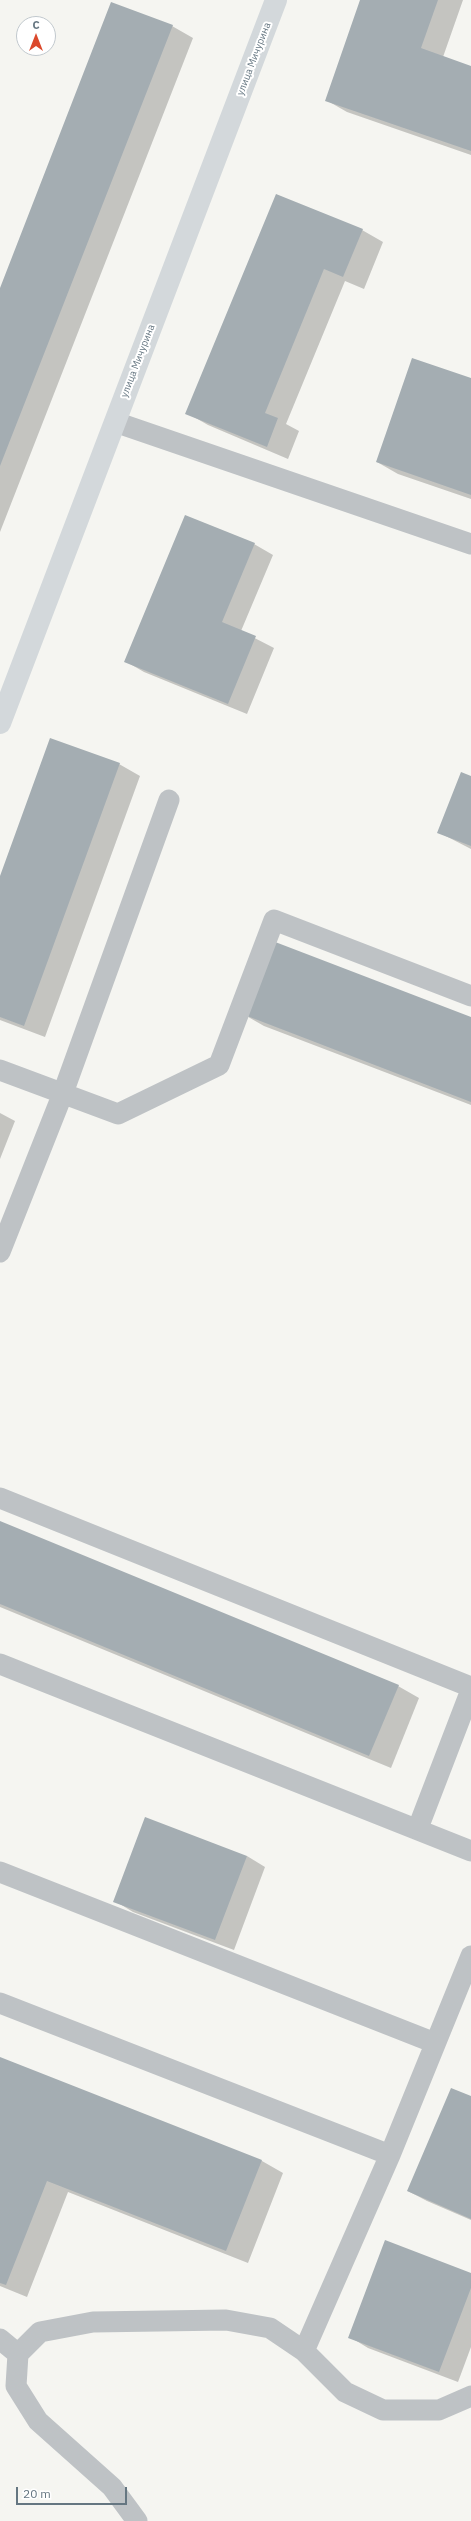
<!DOCTYPE html>
<html>
<head>
<meta charset="utf-8">
<style>
  body { margin:0 }
  #map { position:relative; width:471px; height:2521px; overflow:hidden; background:#f5f5f1; font-family:"IBM Plex Sans",sans-serif }
  canvas { display:block }
  .north { position:absolute; left:16px; top:16px; width:40px; height:40px; box-sizing:border-box; background:#fff; border:1px solid #c1c8cd; border-radius:50%; rotate:0deg; font-size:11px; font-weight:700; line-height:16px; text-align:center; color:#657681 }
  .north::after { content:''; display:block; margin:auto; width:14px; height:18px; background:#db492c; clip-path:polygon(50% 0,100% 100%,50% 72%,0 100%) }
  .scale { position:absolute; left:16px; top:2487px; width:111px; height:18px; box-sizing:border-box; border:2px solid #657681; border-top:0; padding-left:5px; font-size:12px; line-height:14px; white-space:nowrap; color:#657681; -webkit-text-stroke:3px #fff; paint-order:stroke }
</style>
</head>
<body>
<div id="map">
<canvas width="471" height="2521"></canvas>
<div class="north">С</div>
<div class="scale">20 m</div>
</div>
<script>
const context = document.querySelector('canvas').getContext('2d');
context.lineJoin = 'round';
function paint(path, color) {
  context.fillStyle = color;
  context.fill(path, 'evenodd');
}
function shape(rows) {
  const path = new Path2D();
  for (const r of rows) {
    path.moveTo(r[0], r[1]);
    for (let i = 2; i < r.length; i += 2) path.lineTo(r[i], r[i + 1]);
  }
  return path;
}
function trace(path, color, width, dash) {
  context.strokeStyle = color;
  context.lineWidth = width;
  context.lineCap = dash ? 'butt' : 'round';
  context.setLineDash(dash || []);
  context.stroke(path);
}
function label(font, color, halo, rows, align = 'center') {
  context.font = font + ' "IBM Plex Sans",sans-serif';
  context.lineWidth = 4;
  context.setLineDash([]);
  context.textBaseline = 'middle';
  context.strokeStyle = halo;
  context.fillStyle = color;
  for (const [text, x, y, turn = 0] of rows) {
    context.save();
    context.translate(x, y);
    context.rotate((+turn || 0) * Math.PI / 180);
    context.textAlign = isNaN(turn) ? turn : align;
    if (halo) context.strokeText(text, 0, 0);
    context.fillText(text, 0, 0);
    context.restore();
  }
}
paint(shape([
  [361,0,463,0,443,57,471,67,471,155,347,112,326,100],
  [172,26,193,38,0,532,0,291],
  [277,195,362,230,383,242,364,289,345,281,286,424,299,431,288,459,208,425,187,413],
  [471,379,471,499,398,474,377,462],
  [254,544,273,555,241,631,274,648,247,714,144,672,125,661],
  [119,764,140,776,45,1037,0,1020,0,879],
  [471,777,471,849,438,832],
  [243,1014,471,1018,471,1105,264,1026],
  [0,1113,15,1121,0,1159],
  [0,1522,398,1686,419,1698,391,1768,0,1607],
  [247,1856,265,1867,234,1950,133,1912,115,1901],
  [0,2058,262,2161,283,2173,248,2263,68,2192,27,2297,0,2286],
  [471,2097,471,2220,427,2201,408,2191],
  [471,2275,471,2347,458,2382,368,2348,350,2337]
]), '#0003');
paint(shape([
  [360,0,438,0,421,48,471,66,471,151,325,101],
  [111,2,173,25,0,466,0,288],
  [276,194,363,229,343,277,324,269,265,413,278,418,267,447,185,414],
  [412,358,471,378,471,495,376,462],
  [185,515,255,543,222,622,256,636,228,704,124,662],
  [50,738,120,763,24,1026,0,1017,0,876],
  [461,772,471,776,471,846,437,833],
  [270,940,471,1017,471,1102,242,1014],
  [0,1521,399,1685,369,1756,0,1604],
  [145,1817,247,1856,215,1940,113,1902],
  [0,2057,262,2160,226,2251,47,2181,6,2285,0,2283],
  [451,2088,471,2096,471,2219,407,2191],
  [385,2240,471,2273,471,2288,439,2372,348,2338]
]), '#a4adb2');
trace(shape([
  [115,422,471,544],
  [0,1070,118,1114,219,1065,274,920,471,996],
  [0,1252,63,1093,169,800],
  [0,1498,471,1687],
  [0,1664,471,1851],
  [418,1828,471,1690],
  [0,1872,435,2043],
  [0,2003,390,2155],
  [0,2339,18,2354],
  [304,2351,390,2155,471,1956],
  [137,2521,112,2487,38,2421,16,2386,18,2354,40,2332,93,2322,226,2320,270,2328,304,2351,345,2392,383,2410,439,2410,471,2396]
]), '#bec2c5', 21);
trace(shape([
  [0,723,276,0]
]), '#d3d8db', 22);
label('10px', '#657681', '#fff', [
  ["улица Мичурина",254,59,-69],
  ["улица Мичурина",138,361,-69]
]);
</script>
</body>
</html>
